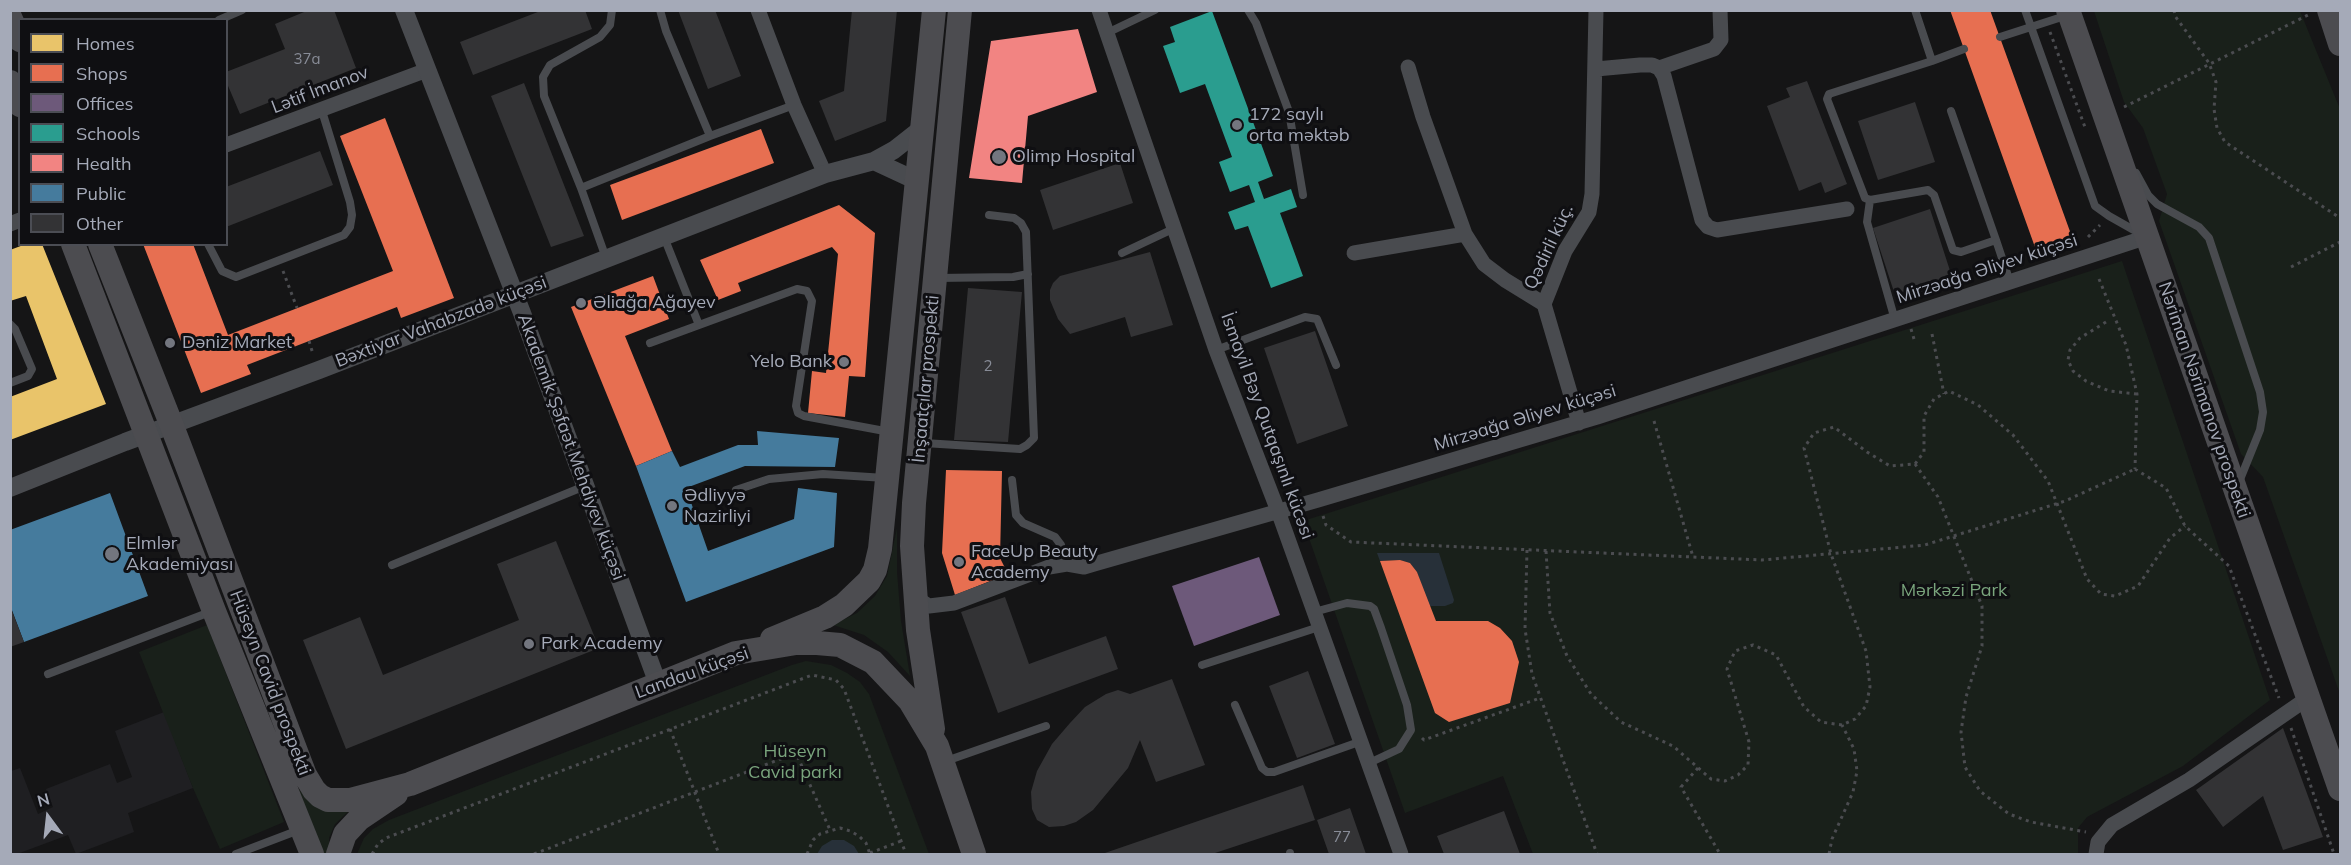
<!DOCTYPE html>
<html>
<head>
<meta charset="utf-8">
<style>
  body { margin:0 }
  #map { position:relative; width:2351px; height:865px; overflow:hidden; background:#151516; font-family:Mulish,sans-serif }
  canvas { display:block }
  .frame { position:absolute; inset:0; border:12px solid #a5aab8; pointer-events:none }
  .legend { position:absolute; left:18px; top:18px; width:210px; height:228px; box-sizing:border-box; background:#0f0f12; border:2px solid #4b4d54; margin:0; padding:8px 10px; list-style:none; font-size:18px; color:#a5aab8 }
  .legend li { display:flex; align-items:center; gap:12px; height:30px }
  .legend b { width:30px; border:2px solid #4b4d54 }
  .north { position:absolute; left:18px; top:787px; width:60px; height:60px; -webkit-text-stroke:4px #0f0f12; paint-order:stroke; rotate:345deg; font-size:16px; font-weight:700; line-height:24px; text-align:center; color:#a5aab8 }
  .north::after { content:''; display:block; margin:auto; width:21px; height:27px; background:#a5aab8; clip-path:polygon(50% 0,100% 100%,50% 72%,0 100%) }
</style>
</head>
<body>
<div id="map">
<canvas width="2351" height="865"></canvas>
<div class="frame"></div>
<ul class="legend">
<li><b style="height:16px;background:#e9c46a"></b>Homes</li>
<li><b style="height:16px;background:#e76f51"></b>Shops</li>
<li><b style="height:16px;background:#6d597a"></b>Offices</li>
<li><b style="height:16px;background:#2a9d8f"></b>Schools</li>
<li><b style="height:16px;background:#f28482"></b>Health</li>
<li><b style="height:16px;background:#457b9d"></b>Public</li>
<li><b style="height:16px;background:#333335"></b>Other</li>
</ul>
<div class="north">N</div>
</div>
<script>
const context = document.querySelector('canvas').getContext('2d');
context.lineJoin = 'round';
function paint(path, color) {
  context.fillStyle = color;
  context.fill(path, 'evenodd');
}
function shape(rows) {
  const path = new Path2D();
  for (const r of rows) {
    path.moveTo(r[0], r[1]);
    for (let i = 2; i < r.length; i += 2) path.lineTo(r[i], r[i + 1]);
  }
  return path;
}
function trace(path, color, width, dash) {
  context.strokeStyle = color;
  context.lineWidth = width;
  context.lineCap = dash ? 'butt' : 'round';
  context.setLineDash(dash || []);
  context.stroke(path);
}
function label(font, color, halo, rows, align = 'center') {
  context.font = font + ' Mulish,sans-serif';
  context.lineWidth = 6;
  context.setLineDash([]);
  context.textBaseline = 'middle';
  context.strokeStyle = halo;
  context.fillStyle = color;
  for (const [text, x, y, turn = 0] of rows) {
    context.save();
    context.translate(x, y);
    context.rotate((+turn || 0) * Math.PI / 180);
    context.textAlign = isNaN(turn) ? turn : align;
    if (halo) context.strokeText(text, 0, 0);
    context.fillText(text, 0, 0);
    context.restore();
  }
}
paint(shape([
  [164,712,193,788,128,813,134,832,76,854,68,835,17,854,11,854,11,771,20,768,38,814,53,807,46,789,110,764,117,783,132,777,115,731]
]), '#1f1f22');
paint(shape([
  [2094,11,2300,11,2340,109,2340,694,2263,477,2241,454,2159,221,2167,194,2143,128,2124,102],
  [2122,261,2270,700,2183,766,2087,817,2078,828,2078,854,1533,854,1503,776,1405,813,1303,521],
  [897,528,897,572,901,621,910,676,888,652,864,635,833,625,857,613,875,596,887,576],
  [207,625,284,822,220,849,193,788,139,652],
  [806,661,831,665,847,673,860,682,869,694,929,854,357,854,364,838,373,829,389,820,792,665],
  [293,783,310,802,351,809,335,824,329,838,329,854,322,854]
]), '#19201a');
paint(shape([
  [1377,553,1439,553,1454,600,1453,603,1445,606,1429,606,1417,572,1410,563,1400,560,1380,561],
  [832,840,844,840,854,846,859,854,817,854,822,846]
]), '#273039');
paint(shape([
  [26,244,42,244,106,404,10,440,10,397,57,379,26,296,10,301,10,250]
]), '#e9c46a');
paint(shape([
  [1950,10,1990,10,2072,237,2036,250],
  [385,118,454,298,401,318,397,307,247,365,251,374,201,393,143,244,193,244,228,335,393,271,340,136],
  [761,129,774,163,622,220,610,185],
  [839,205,875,233,865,377,849,376,845,417,808,413,812,371,826,373,838,254,832,247,738,283,741,291,718,300,700,260],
  [653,276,669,319,625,336,672,451,636,466,571,307],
  [946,470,1002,471,1000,558,1008,574,955,595,942,553],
  [1400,560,1410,563,1417,572,1436,621,1488,621,1500,628,1512,641,1519,662,1510,703,1449,722,1435,713,1380,561]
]), '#e76f51');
paint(shape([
  [1259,557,1280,615,1194,646,1172,586]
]), '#6d597a');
paint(shape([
  [1212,11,1273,176,1258,182,1264,199,1291,189,1297,207,1280,213,1303,276,1271,288,1248,226,1235,230,1228,212,1255,202,1249,185,1230,192,1219,162,1232,157,1205,84,1180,93,1163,46,1175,42,1170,27]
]), '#2a9d8f');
paint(shape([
  [1078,29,1097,92,1028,116,1022,183,969,178,991,41]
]), '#f28482');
paint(shape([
  [757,431,839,438,835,467,745,466,686,488,708,551,794,519,798,488,837,493,834,547,686,602,636,466,672,451,680,467,738,445,758,445],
  [110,493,148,596,24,642,10,605,10,530]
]), '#457b9d');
paint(shape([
  [309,10,334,10,356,68,240,114,226,81,226,72,285,49,275,24],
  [543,10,585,10,592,29,473,75,460,42],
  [678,10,715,10,741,76,708,89],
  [852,10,897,10,886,121,835,141,819,101,844,91],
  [1807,81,1847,184,1825,193,1821,182,1799,191,1767,106,1790,97,1786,88],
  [524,83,584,236,551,247,491,96],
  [1915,102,1935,162,1878,180,1858,121],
  [320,151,333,185,226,227,226,187],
  [1120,163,1133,203,1053,230,1040,190],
  [1930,209,1954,283,1897,301,1873,228],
  [1150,252,1173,325,1131,337,1125,317,1070,334,1058,319,1050,300,1050,290,1053,283,1060,276],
  [968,288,1022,292,1008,442,954,440],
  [1315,331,1348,426,1297,444,1264,348],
  [556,541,599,648,346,749,303,640,360,617,383,675,519,620,497,564],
  [1005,597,1029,664,1106,636,1118,669,998,713,961,612],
  [10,606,24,642,10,647],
  [1308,671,1335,744,1297,758,1269,686],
  [1172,679,1205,765,1156,782,1140,740,1128,768,1093,810,1076,822,1064,826,1049,827,1037,820,1032,809,1031,792,1037,771,1052,744,1070,723,1085,707,1106,694,1118,690,1130,694],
  [2283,728,2323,837,2283,850,2263,796,2223,827,2196,790],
  [1303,785,1315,820,1212,854,1102,854],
  [1350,808,1366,854,1329,854,1317,820],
  [1504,811,1520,854,1444,854,1437,836]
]), '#333335');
trace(shape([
  [2174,10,2175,16,2209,63,2216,82,2214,109,2217,128,2225,142,2340,218],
  [2050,32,2086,130],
  [2124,107,2308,15],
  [2088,237,2100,225],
  [2291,267,2340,242],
  [283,271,297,308],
  [2099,279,2126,345,2137,394,2135,469],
  [2106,322,2080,338,2070,350,2068,360,2073,371,2086,381,2109,391,2137,394],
  [1911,329,1914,339],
  [1932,334,1944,394],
  [309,341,313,354],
  [1654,421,1693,557],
  [1915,464,1938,497,1982,606,1982,646,1966,697,1961,732,1965,767,1980,791,2009,814,2031,822,2086,832],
  [2135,469,2166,488,2185,526,2229,566,2279,698],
  [1323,516,1326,525,1351,542,1762,560,1925,545,2065,501,2135,469],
  [1527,550,1525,629,1532,674,1597,854],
  [1546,551,1550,613,1567,656,1591,694,1621,722,1673,746,1711,779,1725,781,1738,775,1748,765,1749,742,1727,669,1735,651,1753,645,1776,655,1804,707,1821,722,1842,725,1855,719,1866,706,1870,687,1866,651,1831,554,1804,448,1814,433,1834,427,1867,452,1890,466,1915,464,1924,452,1924,416,1934,399,1949,391,1978,405,2013,435,2048,481,2087,579,2101,594,2115,596,2138,586,2170,538,2185,526],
  [2291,728,2334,854],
  [670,729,719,854],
  [1422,738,1424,740,1540,698],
  [1698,768,1681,787,1720,854],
  [870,853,901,841],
  [372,854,378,844,386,838,812,675,836,680,844,689,906,854],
  [372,854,379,854],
  [534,854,796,753,830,830],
  [807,854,813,840,820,834,840,828,850,831,859,836,866,843,870,854],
  [1829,854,1832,839,1853,792,1857,771,1854,749,1842,725]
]), '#4b4c50', 3, [3, 4.5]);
trace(shape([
  [660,10,666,31,710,136],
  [1248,10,1256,23,1289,112,1303,195],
  [1915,10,1932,61,1829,94,1827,99,1865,198,1870,200,1928,190,1934,195,1953,250,1961,252,1996,240,2010,282],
  [2025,10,2095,206,2109,216,2139,233],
  [219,20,242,10],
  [1107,33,1155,10],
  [2000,37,2068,15],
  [1932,61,1964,49],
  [1951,111,1996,240],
  [2136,173,2148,195,2157,204,2199,227,2209,238,2260,392,2263,412,2260,430,2239,482],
  [581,188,710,136,794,105],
  [1870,200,1867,222,1895,320],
  [664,237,699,325],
  [208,244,222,271,236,277,344,235,350,227,352,215,350,202,322,111],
  [1122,253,1175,228],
  [606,258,581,188,544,96,543,77,550,65,600,37,610,25,612,10],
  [937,278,1013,277,1028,274],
  [10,324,15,329,32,369,28,376,10,383],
  [650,343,797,289,807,291,812,301,796,406,798,413,804,416,890,432],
  [1216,350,1305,317,1317,319,1336,365],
  [924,443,1020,449,1027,445,1034,438,1026,232,1021,223,1014,218,989,215],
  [1012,480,1016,515,1023,523,1055,537,1061,545,1067,564],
  [736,490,769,479,823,474,885,478],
  [392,565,585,486],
  [1314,612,1347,603,1370,606,1374,609,1381,628,1407,705,1411,730,1399,749,1367,764],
  [1202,665,1319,627],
  [48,674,210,612],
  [1235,705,1262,768,1267,772,1274,772,1359,742],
  [946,761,1046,726],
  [1290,853,1290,854],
  [236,854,299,830]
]), '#494b4f', 8);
trace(shape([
  [758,10,794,105,825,174],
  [1099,10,1216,350,1278,511,1401,854],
  [1408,67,1423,117,1465,234,1484,264,1505,280,1544,304],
  [1659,68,1714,49,1721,40,1720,10],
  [1596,69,1640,65,1652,65,1659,68,1664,76,1702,220,1708,227,1717,230,1847,209],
  [226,145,427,70],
  [10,224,20,220],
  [1354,253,1465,234],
  [1579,423,1544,304,1565,251,1589,212,1592,194,1596,10],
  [914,593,921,601,929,606,954,603,1049,567,1067,564,1084,567,1094,564,1318,500,1597,417,2147,237],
  [2096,854,2098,842,2112,825,2189,780,2308,698]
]), '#494b4f', 15);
trace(shape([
  [404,10,522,313,658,684],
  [874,161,917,181],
  [10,488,125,442,319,370,825,174,874,161,894,150,922,128]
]), '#494b4f', 18);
trace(shape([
  [2068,10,2340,789],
  [2329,10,2340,44],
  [10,17,20,40],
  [10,82,20,105],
  [73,244,214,611,312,854],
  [100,244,172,426,305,775,314,790,320,796,328,800,350,800,410,784,736,653,796,643,817,643,840,645,873,662,910,701,937,746,974,854],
  [772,639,825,617,844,605,869,581,875,570,880,549,934,10],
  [933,729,918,630,912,546,914,503,960,10],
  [338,854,345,834,359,819,396,794]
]), '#4c4c50', 24);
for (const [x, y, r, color] of [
  [1237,125,6,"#73767f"],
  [999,157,8,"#73767f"],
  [581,303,6,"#73767f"],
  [170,343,6,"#73767f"],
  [844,362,6,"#73767f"],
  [672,506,6,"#73767f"],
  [112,554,8,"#73767f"],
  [959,562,6,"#73767f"],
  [529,644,6,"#73767f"]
]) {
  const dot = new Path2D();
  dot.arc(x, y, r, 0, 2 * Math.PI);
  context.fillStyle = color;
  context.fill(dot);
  trace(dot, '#0f0f12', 2);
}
label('15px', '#888c97', null, [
  ["37a",307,59],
  ["2",988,366],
  ["77",1342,837]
]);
label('18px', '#a5aab8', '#0f0f12', [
  ["Lətif İmanov",320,90,-21],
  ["Qədirli küç.",1549,247,-65],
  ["Mirzəağa Əliyev küçəsi",1987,269,-18],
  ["Bəxtiyar Vahabzadə küçəsi",441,322,-21],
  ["İnşaatçılar prospekti",926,379,-85],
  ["Nəriman Nərimanov prospekti",2204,400,71],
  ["Mirzəağa Əliyev küçəsi",1525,418,-17],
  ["İsmayil Bəy Qutqaşınlı kücəsi",1267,426,70],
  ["Akademik Şəfaət Mehdiyev küçəsi",571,447,70],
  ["Landau küçəsi",692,673,-20],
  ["Hüseyn Cavid prospekti",270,683,69]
]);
label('18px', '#a5aab8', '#0f0f12', [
  ["172 saylı",1249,115],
  ["orta məktəb",1249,136],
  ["Olimp Hospital",1012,157],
  ["Əliağa Ağayev",593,303],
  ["Dəniz Market",182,343],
  ["Yelo Bank",832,362,"right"],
  ["Ədliyyə",684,496],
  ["Nazirliyi",684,517],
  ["Elmlər",126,544],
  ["Akademiyası",126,565],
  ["FaceUp Beauty",971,552],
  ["Academy",971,573],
  ["Park Academy",541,644]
], 'left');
label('18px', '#7aa57d', '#0f0f12', [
  ["Mərkəzi Park",1954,591],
  ["Hüseyn",795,752],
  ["Cavid parkı",795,773]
]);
</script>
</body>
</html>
